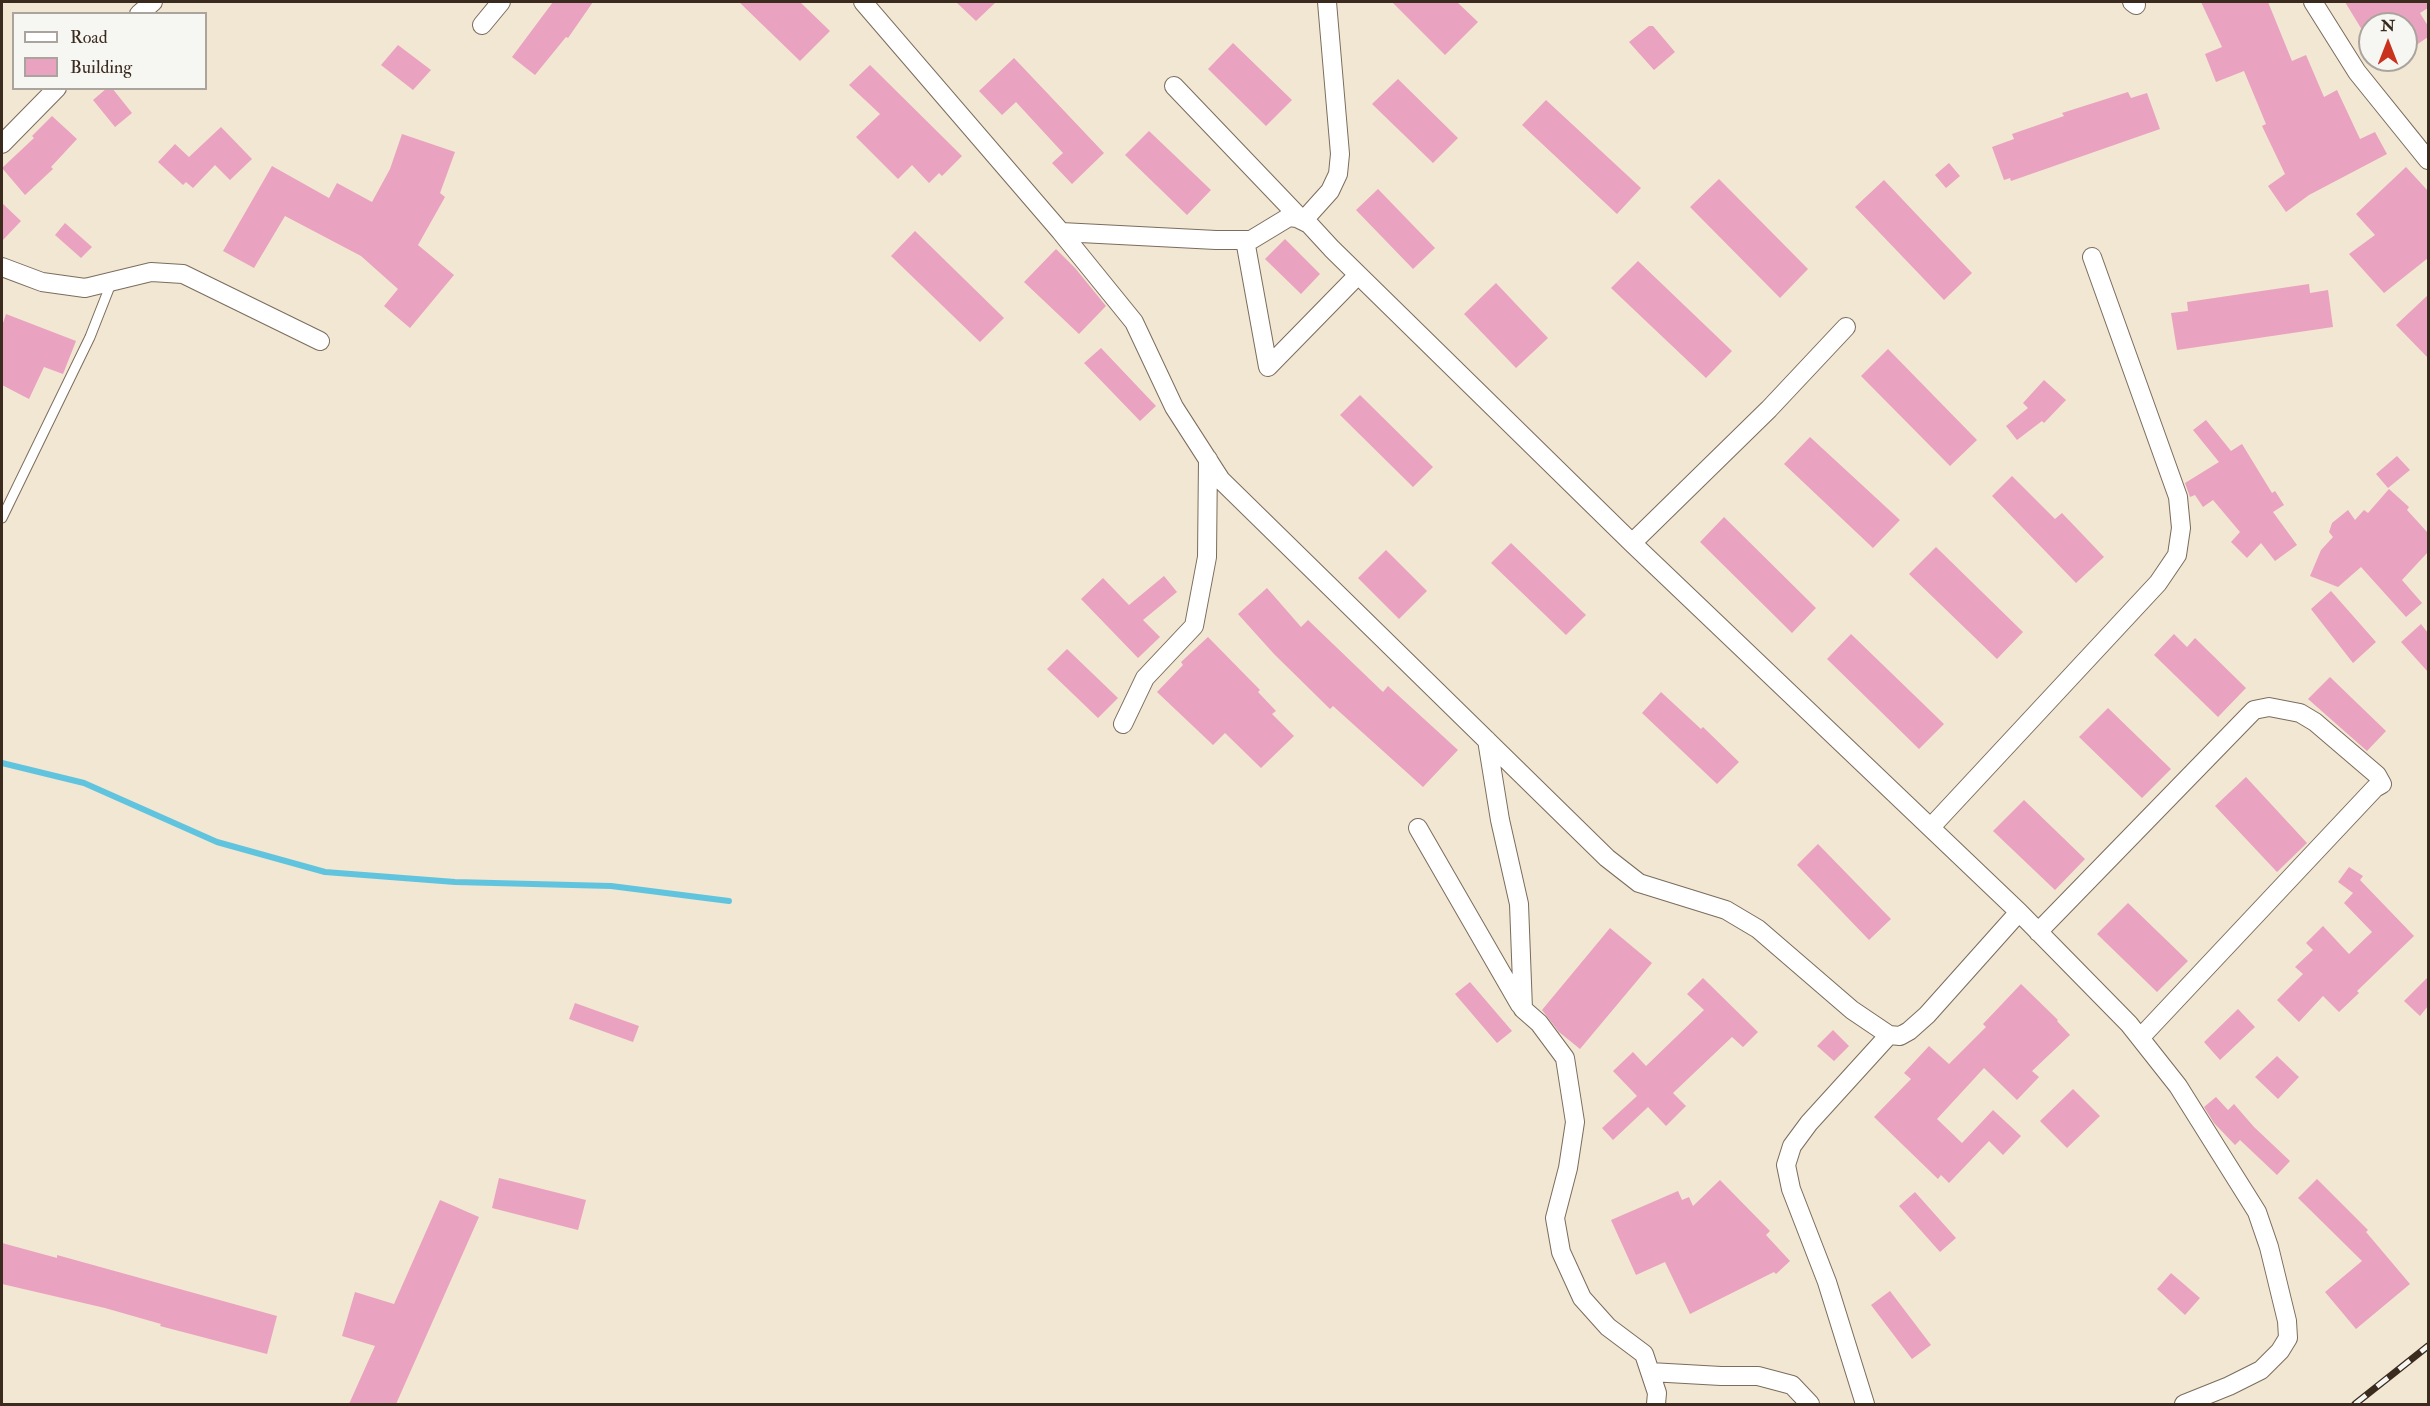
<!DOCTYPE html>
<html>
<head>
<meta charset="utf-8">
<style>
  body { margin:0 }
  #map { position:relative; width:2430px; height:1406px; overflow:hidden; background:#f2e7d2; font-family:"IM FELL Double Pica",serif }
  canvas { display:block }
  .frame { position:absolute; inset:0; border:3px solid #3b2a1e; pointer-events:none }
  .legend { position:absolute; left:12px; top:12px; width:195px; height:78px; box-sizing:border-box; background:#f6f6f2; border:2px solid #aba49d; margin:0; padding:8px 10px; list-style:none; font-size:18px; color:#3b2a1e }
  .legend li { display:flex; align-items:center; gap:12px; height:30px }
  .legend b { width:30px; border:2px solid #aba49d }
  .north { position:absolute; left:2358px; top:12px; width:60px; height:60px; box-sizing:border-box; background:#f6f6f2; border:2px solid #aba49d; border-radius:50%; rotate:0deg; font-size:16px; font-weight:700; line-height:24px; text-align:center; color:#3b2a1e }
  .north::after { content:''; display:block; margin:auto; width:21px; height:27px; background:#c8321e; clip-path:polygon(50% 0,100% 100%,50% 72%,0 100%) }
</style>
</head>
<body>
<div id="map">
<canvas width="2430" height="1406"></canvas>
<div class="frame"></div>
<ul class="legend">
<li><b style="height:8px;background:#fff"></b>Road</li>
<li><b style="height:16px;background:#e9a2c0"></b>Building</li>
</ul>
<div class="north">N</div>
</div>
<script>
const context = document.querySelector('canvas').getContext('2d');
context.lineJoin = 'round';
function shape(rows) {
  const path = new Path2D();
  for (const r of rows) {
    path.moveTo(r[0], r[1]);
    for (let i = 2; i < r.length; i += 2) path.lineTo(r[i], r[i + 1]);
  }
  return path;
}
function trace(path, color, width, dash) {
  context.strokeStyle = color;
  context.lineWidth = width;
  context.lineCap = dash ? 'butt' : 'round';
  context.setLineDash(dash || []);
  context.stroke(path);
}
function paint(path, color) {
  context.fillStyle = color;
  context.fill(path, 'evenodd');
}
trace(shape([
  [2,763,84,783,217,842,325,872,455,882,611,886,729,901]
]), '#61c4df', 6);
paint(shape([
  [553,2,593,2,568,38,566,37,535,75,512,57],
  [739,2,800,2,830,31,800,61],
  [956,2,996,2,976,21],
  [1392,2,1457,2,1478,22,1445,55],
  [2201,2,2268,2,2292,61,2306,55,2324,97,2337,90,2360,139,2375,132,2387,154,2309,195,2286,212,2268,186,2285,174,2262,126,2266,124,2244,71,2216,82,2205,54,2222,47],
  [2345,2,2428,2,2428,8,2420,13,2428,26,2428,37,2406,52,2406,24,2370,24,2370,43],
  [1649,26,1653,26,1675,52,1654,70,1629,42],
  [1233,43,1292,100,1266,126,1208,69],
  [398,45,431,70,413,90,381,65],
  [1014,58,1104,153,1072,184,1052,163,1063,153,1016,102,1002,115,979,91],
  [870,65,962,156,942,176,939,173,929,183,912,165,898,179,856,137,880,114,849,85],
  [1398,79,1458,138,1433,163,1372,104],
  [107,88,112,88,132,113,115,127,93,100],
  [2128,92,2131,98,2147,93,2160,129,2011,181,2010,178,2004,180,1992,147,2014,139,2012,134,2064,116,2062,113],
  [1546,100,1641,188,1617,214,1522,125],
  [52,116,77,139,51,167,53,169,25,195,2,168,34,138,32,136],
  [221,127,252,159,230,180,215,165,193,188,186,182,183,185,158,162,175,144,189,157],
  [1149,131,1211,190,1187,215,1125,155],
  [402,134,455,152,440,193,445,197,418,245,454,275,410,328,384,306,398,289,361,256,285,216,254,268,223,251,272,166,329,198,337,183,372,202,390,169],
  [1949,163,1960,176,1946,188,1935,175],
  [2406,167,2428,191,2428,258,2384,293,2349,254,2375,235,2356,214],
  [1719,179,1808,269,1780,298,1690,207],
  [1884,180,1972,273,1944,300,1855,207],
  [1378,189,1435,248,1413,269,1356,210],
  [2,203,21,221,2,241],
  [65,223,92,247,81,258,55,235],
  [915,231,1004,318,980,342,891,256],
  [1285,239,1320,274,1301,294,1265,259],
  [1056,249,1075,268,1106,306,1079,334,1024,282],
  [1638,261,1732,351,1706,378,1611,288],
  [1496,283,1548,338,1516,368,1464,314],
  [2309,284,2310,293,2328,290,2333,327,2177,350,2171,313,2188,311,2187,302],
  [2428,295,2428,358,2396,325],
  [6,314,76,341,63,374,44,367,29,399,2,385,2,326],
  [1101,348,1156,406,1140,421,1084,363],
  [1888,349,1977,440,1950,466,1861,376],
  [2044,380,2066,400,2044,423,2042,421,2017,440,2006,426,2028,408,2023,403],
  [1360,395,1433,467,1413,487,1340,415],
  [2206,420,2231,451,2242,444,2272,493,2275,491,2284,505,2273,512,2297,545,2275,561,2261,543,2247,558,2231,542,2240,532,2213,500,2203,507,2195,495,2190,497,2185,483,2219,462,2193,430],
  [1810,437,1900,520,1873,548,1784,464],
  [2397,456,2410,470,2388,488,2376,474],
  [2012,476,2055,519,2062,513,2104,557,2076,583,1992,496],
  [2389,489,2409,507,2407,510,2428,533,2428,552,2402,580,2422,603,2406,617,2361,567,2338,587,2310,576,2321,550,2333,537,2329,532,2332,523,2348,510,2355,520,2364,510,2368,513],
  [1724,517,1816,608,1792,633,1700,542],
  [1511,543,1586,615,1566,635,1491,563],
  [1936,547,2023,632,1997,659,1909,574],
  [1386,550,1427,591,1399,619,1358,578],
  [1164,576,1177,592,1143,620,1160,637,1138,658,1081,599,1103,578,1129,605],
  [1267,588,1301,627,1308,620,1383,692,1388,686,1458,750,1423,787,1333,706,1330,709,1274,654,1238,614],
  [2331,591,2376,642,2353,663,2311,609],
  [2421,624,2428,633,2428,672,2401,642],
  [1851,634,1944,724,1919,749,1827,659],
  [2174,634,2187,647,2195,638,2246,688,2218,717,2154,655],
  [1208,637,1260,690,1258,692,1276,711,1272,714,1294,736,1261,768,1225,733,1213,745,1157,692,1183,665,1181,662],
  [1067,649,1118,698,1098,718,1047,669],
  [2330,677,2386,731,2367,751,2308,699],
  [1661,692,1701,729,1703,727,1739,762,1717,784,1642,713],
  [2108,708,2171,769,2142,798,2079,737],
  [2246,777,2307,843,2277,872,2215,806],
  [2024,800,2085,859,2055,890,1993,831],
  [1818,844,1891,919,1869,940,1797,865],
  [2349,867,2363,876,2360,880,2414,936,2357,991,2359,993,2339,1012,2323,996,2299,1022,2277,1000,2303,974,2295,967,2313,950,2306,943,2323,926,2349,954,2372,932,2344,903,2353,893,2338,882],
  [2128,903,2188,961,2157,992,2097,934],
  [1610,928,1652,963,1580,1049,1559,1032,1542,1010],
  [2428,977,2428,1006,2420,1016,2404,1001],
  [1703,978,1758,1032,1743,1047,1732,1037,1673,1093,1686,1106,1666,1126,1648,1107,1613,1140,1602,1128,1637,1096,1613,1071,1633,1052,1646,1066,1704,1010,1687,994],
  [1470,982,1512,1031,1497,1043,1455,994],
  [2021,984,2058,1020,2057,1021,2070,1035,2032,1071,2039,1077,2017,1100,1984,1068,1937,1119,1962,1143,1993,1110,2021,1136,2003,1155,1989,1141,1949,1183,1941,1175,1938,1179,1874,1117,1911,1079,1904,1073,1929,1046,1949,1064,1986,1027,1983,1024],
  [575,1003,639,1026,633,1042,569,1019],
  [2238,1009,2255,1027,2220,1060,2204,1042],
  [1833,1030,1849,1046,1834,1061,1817,1046],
  [2277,1056,2299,1077,2278,1099,2255,1077],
  [2073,1089,2100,1116,2067,1148,2040,1121],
  [2216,1097,2228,1110,2234,1104,2254,1127,2290,1161,2277,1175,2240,1140,2235,1145,2214,1123,2204,1107],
  [499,1178,586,1200,578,1230,492,1208],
  [2317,1179,2368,1230,2366,1232,2410,1284,2356,1329,2325,1292,2362,1261,2298,1198],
  [1720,1180,1770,1231,1766,1235,1790,1261,1776,1274,1774,1272,1690,1314,1665,1262,1636,1275,1611,1220,1678,1191,1682,1200,1689,1197,1693,1206],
  [1915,1192,1956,1238,1940,1252,1899,1206],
  [440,1200,479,1217,396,1404,349,1404,375,1346,342,1336,355,1292,394,1304],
  [2,1243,57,1258,57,1255,277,1316,267,1354,160,1326,161,1324,105,1308,2,1284],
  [2171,1273,2200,1298,2185,1315,2157,1289],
  [1890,1291,1931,1345,1912,1359,1871,1305]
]), '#e9a2c0');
const lane = shape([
  [2,518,90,337,112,281]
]);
const street = shape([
  [863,2,1061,232,1216,240,1251,240,1289,217,1297,218,1309,224,1332,249,1632,543,2019,912,2129,1024,2178,1086,2257,1212,2269,1247,2287,1321,2288,1338,2280,1351,2261,1370,2229,1386,2184,1404],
  [2132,2,2136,5],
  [2313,2,2357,72,2428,160],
  [139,14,153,2],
  [482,25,501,2],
  [1174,86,1303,221,1330,191,1338,174,1340,154,1327,2],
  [2,144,57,88],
  [1061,232,1134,322,1174,407,1221,480,1607,858,1639,883,1726,910,1758,929,1852,1010,1889,1035,1900,1036,1909,1031,1927,1015,2019,912],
  [1245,240,1268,367,1358,275],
  [2,267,42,282,85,288,151,272,183,274,320,341],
  [1632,543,1769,409,1846,327],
  [1123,724,1145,678,1194,626,1207,557,1208,459],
  [1487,740,1500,820,1519,904,1523,1009,1539,1023,1565,1058,1575,1122,1568,1168,1555,1218,1561,1252,1582,1298,1608,1327,1644,1354,1657,1393,1656,1404],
  [1931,827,2158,583,2177,555,2181,528,2178,497,2092,257],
  [1418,828,1520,1005],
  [2038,932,2254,710,2269,707,2300,713,2315,722,2377,775,2382,784,2375,788,2140,1038],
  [1650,1372,1721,1376,1758,1376,1792,1385,1810,1404],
  [1865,1404,1827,1282,1791,1189,1786,1165,1792,1146,1809,1123,1889,1035]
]);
trace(lane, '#7b6c5d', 11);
trace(street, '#7b6c5d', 20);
trace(lane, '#fff', 9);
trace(street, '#fff', 18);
const rail = shape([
  [2355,1404,2428,1346]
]);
trace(rail, '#3b2a1e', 7);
trace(rail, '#f6f6f2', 4.5, [14]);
</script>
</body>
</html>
